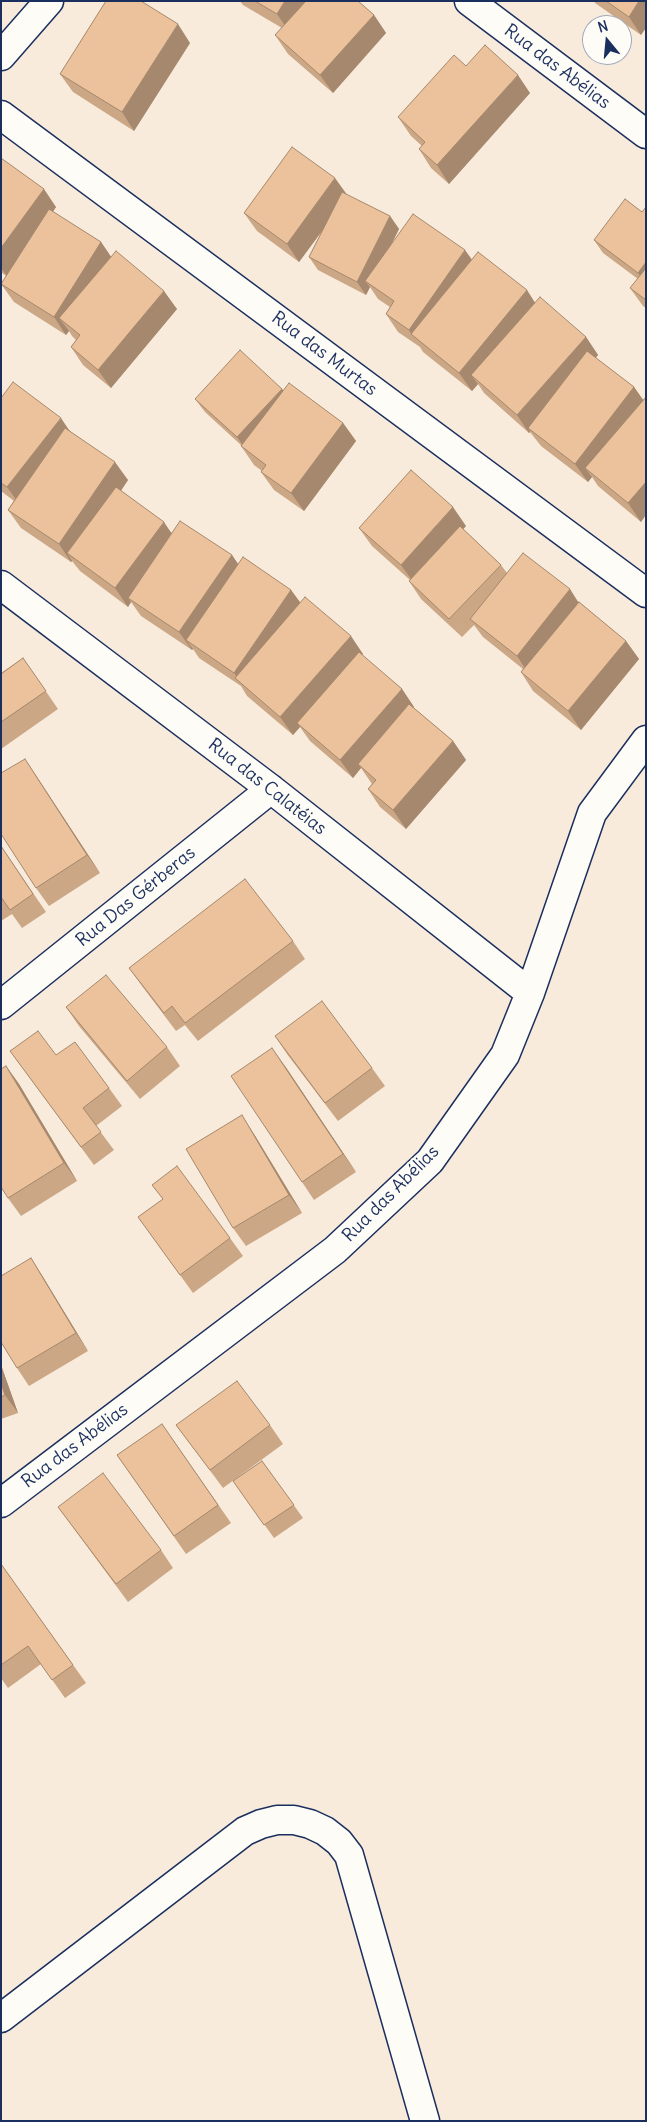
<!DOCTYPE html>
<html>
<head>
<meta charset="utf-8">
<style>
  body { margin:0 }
  #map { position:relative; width:647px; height:2122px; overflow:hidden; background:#f8ebdc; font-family:Delius,sans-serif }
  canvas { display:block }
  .frame { position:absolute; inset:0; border:2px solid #1b2f5e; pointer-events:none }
  .north { position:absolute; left:582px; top:15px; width:50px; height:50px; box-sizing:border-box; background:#fdfcf7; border:1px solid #a3aaba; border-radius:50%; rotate:343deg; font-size:14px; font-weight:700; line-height:20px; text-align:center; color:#1b2f5e }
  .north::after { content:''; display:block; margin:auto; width:18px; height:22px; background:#1b2f5e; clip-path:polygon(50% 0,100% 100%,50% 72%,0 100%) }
</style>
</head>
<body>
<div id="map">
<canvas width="647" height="2122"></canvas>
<div class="frame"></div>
<div class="north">N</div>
</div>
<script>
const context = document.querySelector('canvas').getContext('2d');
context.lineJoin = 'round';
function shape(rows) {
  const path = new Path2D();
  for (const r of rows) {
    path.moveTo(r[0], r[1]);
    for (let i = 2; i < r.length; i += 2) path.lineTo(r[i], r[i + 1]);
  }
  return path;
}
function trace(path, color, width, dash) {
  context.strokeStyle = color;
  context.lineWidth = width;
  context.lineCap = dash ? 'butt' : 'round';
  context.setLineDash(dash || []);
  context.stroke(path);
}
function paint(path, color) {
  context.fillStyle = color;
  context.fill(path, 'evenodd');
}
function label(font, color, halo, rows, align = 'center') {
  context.font = font + ' Delius,sans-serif';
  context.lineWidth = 4;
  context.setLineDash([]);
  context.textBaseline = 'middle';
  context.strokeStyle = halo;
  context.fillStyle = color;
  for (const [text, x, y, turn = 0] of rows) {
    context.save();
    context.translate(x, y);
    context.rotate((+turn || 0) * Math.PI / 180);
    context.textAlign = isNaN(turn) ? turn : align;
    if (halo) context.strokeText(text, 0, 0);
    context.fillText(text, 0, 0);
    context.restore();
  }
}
const street = shape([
  [469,1,646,134],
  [1,56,49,1],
  [1,115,646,593],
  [1,585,271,789,530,993],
  [1,1005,271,789],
  [1,1503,335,1250,430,1161,505,1055,530,993,592,813,646,740],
  [1,2018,245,1831,261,1824,277,1820,294,1820,310,1824,325,1831,339,1842,349,1855,425,2121]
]);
trace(street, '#1b2f5e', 31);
trace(street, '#fdfcf7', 28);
paint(shape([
  [240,1,358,1,374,15,386,33,333,93,288,54,275,35,282,28,243,5],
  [594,1,646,1,641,35,595,3],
  [190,43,134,131,73,92,60,74],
  [466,66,530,93,449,184,431,168,419,149,422,146,411,136,398,117],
  [1,158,56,207,53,212,101,242,111,257,177,309,111,388,83,365,71,347,76,340,72,336,69,331,66,335,14,302,1,284,6,276,1,272],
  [346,195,390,216,399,229,391,245,472,260,586,337,598,355,596,358,634,387,643,400,646,397,646,516,645,516,641,522,598,486,592,477,588,482,541,446,530,432,529,433,484,393,478,384,472,391,423,352,420,347,398,332,386,314,390,307,378,299,370,287,366,295,318,270,309,257,322,231,299,262,257,231,244,213],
  [646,207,646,308,643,306,630,288,638,279,603,253,594,240,642,212],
  [282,389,283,390,343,423,356,441,304,511,274,490,261,472,262,471,254,465,241,446,242,446,205,412,195,399],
  [1,398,69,430,128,480,121,491,172,533,232,555,238,564,291,590,300,602,363,654,362,655,402,689,414,707,414,708,453,741,466,760,406,829,380,807,368,789,372,784,361,768,353,778,310,741,300,727,293,735,247,696,241,686,199,658,193,649,192,650,141,616,131,602,128,607,80,571,72,561,71,562,21,528,8,510,14,501,1,491],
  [466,526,463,529,501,565,507,573,579,602,626,641,639,659,581,730,533,691,521,672,523,669,483,637,474,625,462,637,421,599,409,581,410,580,372,546,359,528],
  [23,658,58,709,1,749,1,673],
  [25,759,37,777,100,873,49,906,36,888],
  [1,846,46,912,22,928,12,914,1,921],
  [293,941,305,959,198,1041,185,1025,176,1031,142,986,129,968],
  [66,1007,167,1047,180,1066,140,1099,79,1026],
  [275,1036,372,1068,385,1086,338,1121,287,1054],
  [10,1051,56,1055,109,1088,122,1106,96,1126,114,1150,94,1165],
  [6,1066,19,1084,77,1181,21,1216,8,1198],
  [285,1066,356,1172,314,1200,302,1182],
  [254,1134,302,1213,246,1246,233,1228],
  [152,1185,230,1238,243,1256,193,1293,138,1217,163,1199],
  [31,1258,43,1277,88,1351,29,1386,17,1368],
  [1,1365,18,1413,1,1419],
  [162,1424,231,1523,186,1554,117,1455],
  [176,1425,270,1425,283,1444,223,1488],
  [262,1461,303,1518,274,1538,233,1481],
  [58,1507,161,1550,173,1568,128,1602],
  [1,1564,86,1683,65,1698,41,1664,8,1688,1,1678]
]), '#cba786');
paint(shape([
  [285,1,309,1,290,33,277,14],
  [639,1,646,1,646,28,641,35,629,17],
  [374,15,386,33,333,93,320,75],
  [178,24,190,43,134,131,122,112],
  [518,75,530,93,449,184,437,165],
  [335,178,348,196,299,262,287,244],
  [44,189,56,207,7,276,1,268,1,248],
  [390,216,399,229,371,285,365,281,370,287,366,295,357,282],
  [101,242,114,261,59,318,69,331,66,335,54,317],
  [465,250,478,268,412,335,409,330],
  [646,262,646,284,638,273],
  [527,290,539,309,471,375,478,384,472,391,459,373],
  [164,291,177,309,111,388,98,370],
  [586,337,598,355,531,431,528,428,530,432,529,433,517,415],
  [634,387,646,404,585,468,592,477,588,482,575,464],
  [282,389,291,402,246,450,237,437],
  [61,418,73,436,20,505,7,487],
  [343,423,356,441,304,511,291,493],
  [115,462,128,480,74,559,67,553,72,561,71,562,59,544],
  [646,482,646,515,644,514,645,516,641,522,628,503],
  [453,507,466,526,414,583,401,565],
  [164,522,176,540,128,598,131,602,128,607,115,588],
  [232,555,244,573,186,640,193,649,192,650,179,632],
  [570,589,582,608,529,674,517,656],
  [291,590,304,608,243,685,234,673],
  [351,636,363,654,301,726,297,723,300,727,293,735,280,717],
  [626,641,639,659,581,730,568,711],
  [402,689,414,707,362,767,358,764,361,768,353,778,340,760],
  [453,741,466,760,406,829,393,810],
  [25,759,37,777,100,873,87,855],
  [272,1048,285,1066,356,1172,343,1154],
  [6,1066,19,1084,77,1181,64,1163],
  [242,1115,254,1134,302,1213,289,1195],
  [31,1258,43,1277,88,1351,76,1333],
  [1,1365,18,1413,5,1395,1,1383]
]), '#a5886d');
const building = shape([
  [106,1,141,1,178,24,122,112,60,74,106,1],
  [255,1,285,1,277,14,255,1],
  [306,1,358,1,374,15,320,75,275,35,306,1],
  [606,1,639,1,629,17,606,1],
  [485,45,518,75,437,165,419,149,425,142,398,117,454,55,466,66,485,45],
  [292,147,335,178,287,244,244,213,292,147],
  [1,158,44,189,1,248,1,158],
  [342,192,390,216,357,282,309,257,342,192],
  [625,199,642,212,646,207,646,262,638,273,594,240,625,199],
  [49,209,101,242,54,317,1,284,49,209],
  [413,214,465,250,409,330,386,314,394,301,365,281,413,214],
  [116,251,164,291,98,370,71,347,80,335,59,318,116,251],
  [478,252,527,290,459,373,411,334,478,252],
  [646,268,646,300,630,288,646,268],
  [540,297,586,337,517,415,471,375,540,297],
  [240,350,282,389,237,437,195,399,240,350],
  [587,351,634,387,575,464,528,428,587,351],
  [13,382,61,418,7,487,1,483,1,398,13,382],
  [289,383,343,423,291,493,261,472,266,465,241,446,289,383],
  [646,397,646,482,628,503,585,468,646,397],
  [65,428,115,462,59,544,8,510,65,428],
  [411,470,453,507,401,565,359,528,411,470],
  [116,487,164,522,115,588,67,553,116,487],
  [180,521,232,555,179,632,128,598,180,521],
  [460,526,501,565,449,619,409,581,460,526],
  [523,553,570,589,517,656,470,619,523,553],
  [243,557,291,590,234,673,186,640,243,557],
  [305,597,351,636,280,717,235,678,305,597],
  [579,602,626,641,568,711,521,672,579,602],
  [359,652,402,689,340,760,297,723,359,652],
  [23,658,46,691,1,722,1,674,23,658],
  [409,704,453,741,393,810,368,789,376,780,358,764,409,704],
  [25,759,87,855,36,888,1,834,1,773,25,759],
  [1,846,33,894,10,910,1,897,1,846],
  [245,879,293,941,185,1023,172,1006,164,1013,129,968,245,879],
  [106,975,167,1047,127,1081,66,1007,106,975],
  [322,1001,372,1068,325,1103,275,1036,322,1001],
  [38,1031,56,1055,75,1042,109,1088,83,1108,101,1132,81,1147,10,1051,38,1031],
  [272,1048,343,1154,302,1182,231,1076,272,1048],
  [6,1066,64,1163,8,1198,1,1187,1,1069,6,1066],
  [242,1115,289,1195,233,1228,186,1149,242,1115],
  [177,1166,230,1238,180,1275,138,1217,163,1199,152,1185,177,1166],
  [31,1258,76,1333,17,1368,1,1342,1,1276,31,1258],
  [237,1381,270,1425,210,1470,176,1425,237,1381],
  [1,1383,5,1395,1,1397,1,1383],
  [162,1424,218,1505,174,1536,117,1455,162,1424],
  [262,1461,294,1505,264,1525,233,1481,262,1461],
  [103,1473,161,1550,116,1584,58,1507,103,1473],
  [1,1564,73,1665,52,1680,28,1646,1,1665,1,1564]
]);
paint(building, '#ecc29c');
trace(building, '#a5886d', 1);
label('18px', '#1b2f5e', '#fdfcf7', [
  ["Rua das Abélias",557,67,37],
  ["Rua das Murtas",324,354,37],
  ["Rua das Calatéias",267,787,38],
  ["Rua Das Gérberas",136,897,-39],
  ["Rua das Abélias",391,1194,-45],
  ["Rua das Abélias",75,1446,-37]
]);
</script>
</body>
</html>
